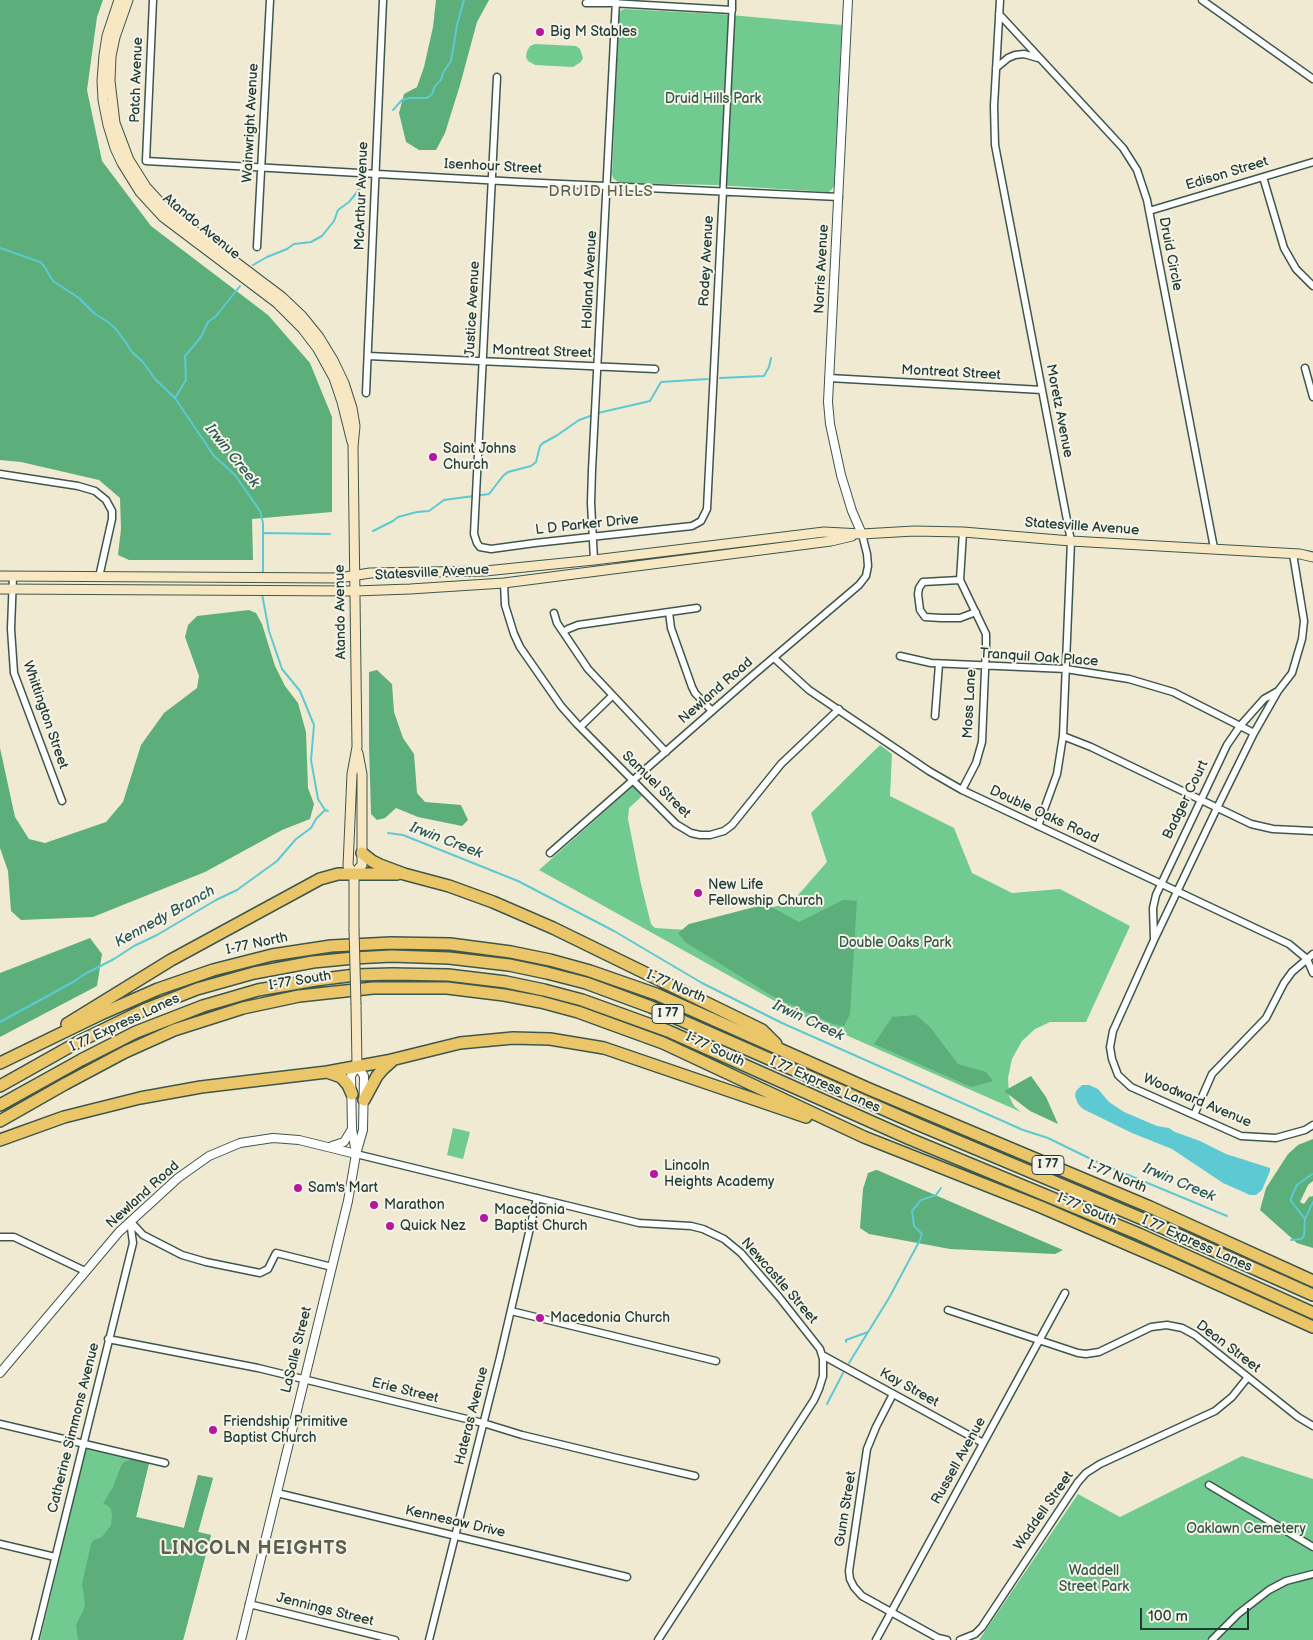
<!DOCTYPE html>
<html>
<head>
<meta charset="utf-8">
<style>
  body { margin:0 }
  #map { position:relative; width:1313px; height:1640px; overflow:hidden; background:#f0ead3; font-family:"Balsamiq Sans",sans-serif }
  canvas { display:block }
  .scale { position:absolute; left:1140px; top:1608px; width:109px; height:22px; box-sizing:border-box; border:2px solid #1f3d34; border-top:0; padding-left:6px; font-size:15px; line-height:18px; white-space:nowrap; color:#1f3d34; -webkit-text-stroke:4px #f7f3e8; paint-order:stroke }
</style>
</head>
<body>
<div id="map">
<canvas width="1313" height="1640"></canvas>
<div class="scale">100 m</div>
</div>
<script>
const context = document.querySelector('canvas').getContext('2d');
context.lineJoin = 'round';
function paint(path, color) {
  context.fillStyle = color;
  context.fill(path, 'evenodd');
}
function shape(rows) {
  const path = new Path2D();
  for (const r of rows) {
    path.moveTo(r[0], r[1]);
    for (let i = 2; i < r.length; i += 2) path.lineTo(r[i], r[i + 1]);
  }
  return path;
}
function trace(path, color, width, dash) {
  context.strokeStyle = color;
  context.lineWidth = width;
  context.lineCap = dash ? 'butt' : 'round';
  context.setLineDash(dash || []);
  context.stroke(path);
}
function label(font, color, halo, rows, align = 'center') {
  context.font = font + ' "Balsamiq Sans",sans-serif';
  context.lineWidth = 4;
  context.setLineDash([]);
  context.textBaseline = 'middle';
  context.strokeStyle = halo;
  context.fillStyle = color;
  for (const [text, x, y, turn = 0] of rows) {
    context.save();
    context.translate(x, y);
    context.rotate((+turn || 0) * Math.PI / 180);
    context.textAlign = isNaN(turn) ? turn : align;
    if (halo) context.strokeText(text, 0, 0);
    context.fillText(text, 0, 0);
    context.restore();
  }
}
paint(shape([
  [625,9,719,14,842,25,834,186,832,189,829,192,715,185,619,183,613,178,612,174,619,14,621,10],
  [535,44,576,46,580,49,583,58,581,62,573,67,535,65,528,61,526,57,527,51,530,46],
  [880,745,892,754,890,796,954,828,972,873,1012,893,1060,889,1130,926,1086,1022,1050,1022,1035,1029,1022,1041,1012,1059,1008,1078,1009,1096,1014,1106,1021,1112,798,1014,539,870,633,786,642,796,629,808,628,819,641,884,651,924,655,928,688,930,792,902,827,862,811,813],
  [453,1128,470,1132,463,1159,447,1155],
  [86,1448,149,1463,136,1517,184,1528,198,1475,213,1478,198,1532,211,1535,183,1640,40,1640],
  [1242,1456,1313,1479,1313,1640,979,1640,1078,1494,1120,1517]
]), '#71cb91');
paint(shape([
  [0,0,103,0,97,17,87,90,102,161,151,226,268,315,310,363,332,417,332,512,252,519,253,560,129,560,118,555,121,529,120,498,99,480,21,462,0,460],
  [436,0,489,0,477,22,460,85,445,133,436,150,419,150,406,142,399,113,404,94,417,87,424,67,433,27],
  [249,610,256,613,262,624,275,666,285,686,298,703,306,732,308,788,314,804,310,819,282,830,205,872,93,917,21,920,11,911,8,871,0,848,0,748,15,817,29,839,45,843,106,822,123,802,141,745,164,713,197,688,199,676,185,637,188,625,197,616],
  [377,670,392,684,394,712,403,738,414,754,417,793,425,802,461,805,468,820,462,826,418,817,396,808,385,818,377,820,371,814,369,746,369,672],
  [843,900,857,901,850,1014,844,1026,833,1024,772,996,685,942,678,933,689,924,766,904,799,922],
  [90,938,102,954,97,986,0,1037,0,973],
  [916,1015,930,1027,958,1064,986,1072,993,1081,971,1087,874,1044,892,1017],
  [1031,1076,1046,1097,1058,1124,1030,1111,1004,1091],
  [1313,1139,1313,1181,1308,1185,1300,1202,1304,1204,1309,1197,1313,1196,1313,1248,1297,1243,1260,1210,1266,1188,1288,1154,1298,1145],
  [876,1170,877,1170,1063,1250,1055,1254,950,1249,869,1234,860,1228,863,1189,868,1173],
  [132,1459,149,1463,136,1517,184,1528,198,1475,213,1478,198,1532,211,1535,183,1640,78,1640,76,1625,84,1609,85,1604,82,1584,91,1544,94,1540,102,1537,111,1525,112,1516,111,1509,107,1505,103,1504,113,1487,121,1466,124,1462]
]), '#5caf7b');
paint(shape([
  [1082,1085,1089,1085,1098,1089,1109,1102,1124,1112,1157,1126,1169,1128,1175,1132,1200,1141,1226,1154,1270,1168,1270,1171,1262,1190,1256,1195,1250,1195,1223,1183,1172,1149,1132,1133,1083,1109,1078,1104,1075,1096,1076,1091]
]), '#5cc9d3');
trace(shape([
  [393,110,402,100,409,98,427,98,432,94,435,86,441,80,443,73,451,61,457,25,464,0],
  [0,248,40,262,44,266,53,281,79,298,95,314,105,320,114,327,125,341,131,351,143,362,155,379,175,398,214,456,235,475,260,511,263,523,263,574],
  [253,265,267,257,287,249,294,244,311,242,322,236,334,221,338,210,349,202,362,186],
  [720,378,764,376,769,367,771,358],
  [175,398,186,380,185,356,201,337,208,322,216,316,240,286],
  [598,413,650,401,661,382,708,379],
  [373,531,393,521,398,517,417,512,429,511,444,500,489,494,503,476,508,472,531,466,536,462,540,446,543,443,556,436,579,420,593,415],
  [264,533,330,534],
  [262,594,269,631,282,669,300,691,314,725,311,760,318,799,325,810,328,811],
  [388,833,403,835,518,881,614,931,702,983,782,1023,1023,1130,1048,1138,1097,1162,1227,1216],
  [0,1022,75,981,83,975,114,959,134,946,157,935,216,900,237,890,277,861,296,839,311,828,316,819,325,810],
  [1305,1219,1291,1201,1291,1198,1297,1185,1312,1174],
  [1291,1240,1301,1239,1304,1236,1305,1219,1313,1202],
  [846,1342,846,1340,868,1332],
  [849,1363,889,1298,920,1240,922,1234,914,1226,912,1211,921,1200,936,1195,941,1188],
  [827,1404,843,1373]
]), '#5cc9d3', 2);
const pedestrian = shape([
  [723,190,732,10]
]);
const minor = shape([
  [153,0,146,161,520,182,839,197],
  [1000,0,994,106,995,145,1071,541,1063,736,1057,774,1038,826],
  [1202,0,1313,79],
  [586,3,611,3,732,10,732,0],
  [999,14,1123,148,1137,170,1147,200,1214,548],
  [996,68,1008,58,1015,55,1024,54,1038,58],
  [497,77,474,534,477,543,480,547,491,549,535,543,618,534,692,526,701,521,707,509,723,190],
  [1263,177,1284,248,1296,269,1313,286],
  [1149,211,1313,162],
  [257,247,270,0],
  [368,356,655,369],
  [1305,368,1313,397],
  [829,378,1042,390],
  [366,393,383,0],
  [0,474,78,486,95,491,106,500,112,511,112,519,99,577],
  [1293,554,1304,621,1302,639,1292,673,1278,691,1254,733,1217,808,1154,940,1113,1031,1110,1047,1112,1059,1118,1075,1131,1087,1241,1136,1276,1138,1305,1130,1313,1125],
  [594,560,591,503,592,470,616,0],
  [13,576,11,629,14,673,62,801],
  [960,580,923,582,919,588,918,594,920,610,925,617,941,618,960,618,976,612],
  [504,583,505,605,514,634,520,647,561,706,577,724,676,824,691,833,700,835,710,835,724,831,732,825,781,764,839,709],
  [669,612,671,628,692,687,695,693,712,711],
  [554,613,557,623,588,669,666,752],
  [563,632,568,629,578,625,697,608],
  [900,656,931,663,1066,669,1129,679,1173,692,1254,733],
  [774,658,809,690,929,771,962,790,1289,944,1307,959,1313,973],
  [935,716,939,664],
  [580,727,612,696],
  [1063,736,1091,747,1251,824,1273,829,1313,831],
  [962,790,976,763,982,742,986,647,986,634,960,580,963,532],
  [550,853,752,676,859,585,866,576,868,566,867,554,862,534],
  [1154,939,1153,908,1156,895,1227,745,1240,726,1264,699,1278,691],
  [1194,1115,1212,1074,1266,1018,1284,983,1292,972,1313,954],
  [356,1154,639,1223,691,1226,703,1229,724,1239,741,1253,779,1297,820,1349,823,1359,823,1376,819,1389,814,1400,658,1640],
  [131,1222,143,1235,182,1255,206,1262,260,1273,268,1269,276,1253,332,1267],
  [0,1237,14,1237,85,1271],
  [948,1310,1078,1353,1086,1354,1099,1352,1151,1327,1167,1325,1182,1328,1195,1335,1298,1417,1313,1426],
  [511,1311,716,1361],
  [108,1339,258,1368,483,1423,522,1435,617,1458,695,1476],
  [822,1355,983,1443],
  [893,1394,876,1427,867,1449,849,1571,850,1579,854,1587,862,1596,938,1638,947,1640],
  [0,1424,165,1463],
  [1209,1485,1313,1547],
  [277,1493,627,1577],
  [0,1544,55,1557],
  [249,1604,395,1640],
  [35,1640,133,1243,130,1221],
  [429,1640,500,1357,537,1198],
  [876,1640,1065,1293],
  [960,1640,975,1634,982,1627,1078,1482,1086,1473,1100,1464,1215,1411,1232,1397,1248,1377],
  [1212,1640,1238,1614,1269,1590,1286,1581,1313,1574]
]);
const tertiary = shape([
  [848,0,828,402,830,424,841,475,852,511,862,534],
  [332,1146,344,1142,352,1129],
  [0,1373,119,1232,178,1178,209,1156,240,1143,273,1138,299,1140,356,1154],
  [241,1640,348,1201,356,1154,363,1130,364,1076,357,1066,351,1076,352,1129,356,1154]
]);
const secondary = shape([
  [119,0,107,36,104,55,102,81,103,100,108,125,115,148,122,163,140,192,163,217,277,303,302,328,318,349,334,378,342,402,352,442],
  [128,0,115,37,111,56,110,81,115,123,129,160,146,187,168,211,282,297,302,316,319,337,333,360,344,383,352,408,355,426,353,447,357,747,352,774,348,866,354,874],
  [0,576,339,578,370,573,485,571,594,560,824,532,862,534,914,531,963,532,1071,541,1300,554,1313,557],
  [0,589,355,591,410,589,504,583,831,541,852,536],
  [354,874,362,865,362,774,358,753],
  [354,929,354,874],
  [356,1005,357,1066]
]);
const motorway = shape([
  [362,853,372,861,380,865,404,874,449,886,493,902,553,928,762,1030,776,1044],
  [67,1024,171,960,320,879,338,874,397,874],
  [0,1063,101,1014,158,989,213,970,272,955,331,946,391,943,450,944,511,952,550,960,590,971,656,994,869,1089,1150,1207,1313,1281],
  [327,1072,341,1077,348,1085,352,1094],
  [0,1086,80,1041,146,1009,197,989,254,973,313,962,354,958,391,956,449,958,509,965,547,973,586,983,651,1007,917,1124,1145,1220,1313,1295],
  [364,1100,377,1076,383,1069,392,1061],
  [0,1105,81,1060,136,1032,203,1006,258,990,316,980,355,975,392,974,448,975,506,982,544,990,582,1000,668,1031,910,1139,1139,1234,1313,1313],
  [0,1121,65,1084,125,1052,174,1030,243,1008,299,996,373,988,447,988,504,995,541,1002,578,1012,663,1043,864,1137,1041,1207,1173,1264,1313,1327],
  [0,1140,64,1117,140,1098,201,1087,327,1072,387,1061,460,1043,513,1038,550,1039,604,1048,806,1117]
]);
trace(pedestrian, '#3e574c', 8);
trace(minor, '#3e574c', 9);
trace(tertiary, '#3e574c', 10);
trace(secondary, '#3e574c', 11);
trace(motorway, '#3e574c', 14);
trace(pedestrian, '#fff', 5);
trace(minor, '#fff', 6);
trace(tertiary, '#fff', 8);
trace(secondary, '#f7e8c3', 9);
trace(motorway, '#eac669', 11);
const secondaryBridge = shape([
  [354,929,356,1005]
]);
trace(secondaryBridge, '#3e574c', 11, []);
trace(secondaryBridge, '#f7e8c3', 9);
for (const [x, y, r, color] of [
  [540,32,5,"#b5179e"],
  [433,457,5,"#b5179e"],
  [698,893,5,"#b5179e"],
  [654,1174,5,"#b5179e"],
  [298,1188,5,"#b5179e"],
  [374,1205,5,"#b5179e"],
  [484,1218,5,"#b5179e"],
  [390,1226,5,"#b5179e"],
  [540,1318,5,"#b5179e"],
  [213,1430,5,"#b5179e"]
]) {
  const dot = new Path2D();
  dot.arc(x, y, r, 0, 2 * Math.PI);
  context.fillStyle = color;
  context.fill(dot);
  trace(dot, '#f7f3e8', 2);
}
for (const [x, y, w] of [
  [668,1014,32],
  [1048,1165,32]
]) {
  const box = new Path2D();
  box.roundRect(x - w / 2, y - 9.5, w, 19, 4);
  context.fillStyle = '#f7f3e8';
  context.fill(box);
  trace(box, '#1f3d34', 1);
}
label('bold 12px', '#1f3d34', null, [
  ["I 77",668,1014],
  ["I 77",1048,1165]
]);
label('14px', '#1f3d34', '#f7f3e8', [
  ["Big M Stables",550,32],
  ["Saint Johns",443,449],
  ["Church",443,465],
  ["New Life",708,885],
  ["Fellowship Church",708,901],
  ["Lincoln",664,1166],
  ["Heights Academy",664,1182],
  ["Sam's Mart",308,1188],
  ["Marathon",384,1205],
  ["Macedonia",494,1210],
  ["Baptist Church",494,1226],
  ["Quick Nez",400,1226],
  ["Macedonia Church",550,1318],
  ["Friendship Primitive",223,1422],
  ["Baptist Church",223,1438]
], 'left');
label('14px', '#1f3d34', '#f7f3e8', [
  ["Patch Avenue",137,80,-88],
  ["Wainwright Avenue",251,123,-87],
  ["Isenhour Street",493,167,3],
  ["Edison Street",1227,174,-17],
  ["McArthur Avenue",362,196,-88],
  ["Atando Avenue",201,227,39],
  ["Druid Circle",1170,254,79],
  ["Rodey Avenue",707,261,-87],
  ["Norris Avenue",822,269,-87],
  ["Holland Avenue",590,280,-87],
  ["Justice Avenue",473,309,-87],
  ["Montreat Street",542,352,2],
  ["Montreat Street",951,373,3],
  ["Moretz Avenue",1059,411,79],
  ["L D Parker Drive",587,525,-6],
  ["Statesville Avenue",1082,527,4],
  ["Statesville Avenue",432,573,-3],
  ["Atando Avenue",341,612,-91],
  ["Tranquil Oak Place",1039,658,4],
  ["Newland Road",716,691,-41],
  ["Moss Lane",970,704,-87],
  ["Whittington Street",45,715,71],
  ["Samuel Street",656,785,44],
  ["Badger Court",1186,800,-64],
  ["Double Oaks Road",1044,815,25],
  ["I-77 North",257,944,-12],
  ["I-77 South",300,981,-9],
  ["I-77 North",676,987,23],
  ["I 77 Express Lanes",125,1023,-25],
  ["I-77 South",715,1050,25],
  ["I 77 Express Lanes",825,1085,24],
  ["Woodward Avenue",1197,1101,23],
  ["I-77 North",1117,1177,23],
  ["Newland Road",143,1195,-42],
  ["I-77 South",1087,1210,23],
  ["I 77 Express Lanes",1197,1244,24],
  ["Newcastle Street",779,1281,49],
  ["Dean Street",1228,1347,37],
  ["LaSalle Street",297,1350,-76],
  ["Kay Street",909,1388,29],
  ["Erie Street",405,1391,14],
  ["Hateras Avenue",472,1416,-76],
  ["Catherine Simmons Avenue",74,1428,-76],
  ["Russell Avenue",959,1461,-61],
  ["Gunn Street",846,1509,-81],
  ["Waddell Street",1044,1511,-55],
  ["Kennesaw Drive",455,1522,13],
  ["Jennings Street",325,1610,14]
]);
label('14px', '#2f5947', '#f7f3e8', [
  ["Druid Hills Park",713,99],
  ["Double Oaks Park",895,943],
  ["Oaklawn Cemetery",1246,1529],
  ["Waddell",1094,1571],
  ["Street Park",1094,1587]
]);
context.letterSpacing = '1px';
label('15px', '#5c614e', '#f7f3e8', [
  ["DRUID HILLS",601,192]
]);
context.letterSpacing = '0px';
label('italic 15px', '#2b5954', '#f7f3e8', [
  ["Irwin Creek",232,456,51],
  ["Irwin Creek",446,841,21],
  ["Kennedy Branch",165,917,-29],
  ["Irwin Creek",808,1021,25],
  ["Irwin Creek",1179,1183,23]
]);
context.letterSpacing = '1px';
label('bold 19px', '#5c614e', '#f7f3e8', [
  ["LINCOLN HEIGHTS",254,1549]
]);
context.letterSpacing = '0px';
</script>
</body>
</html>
